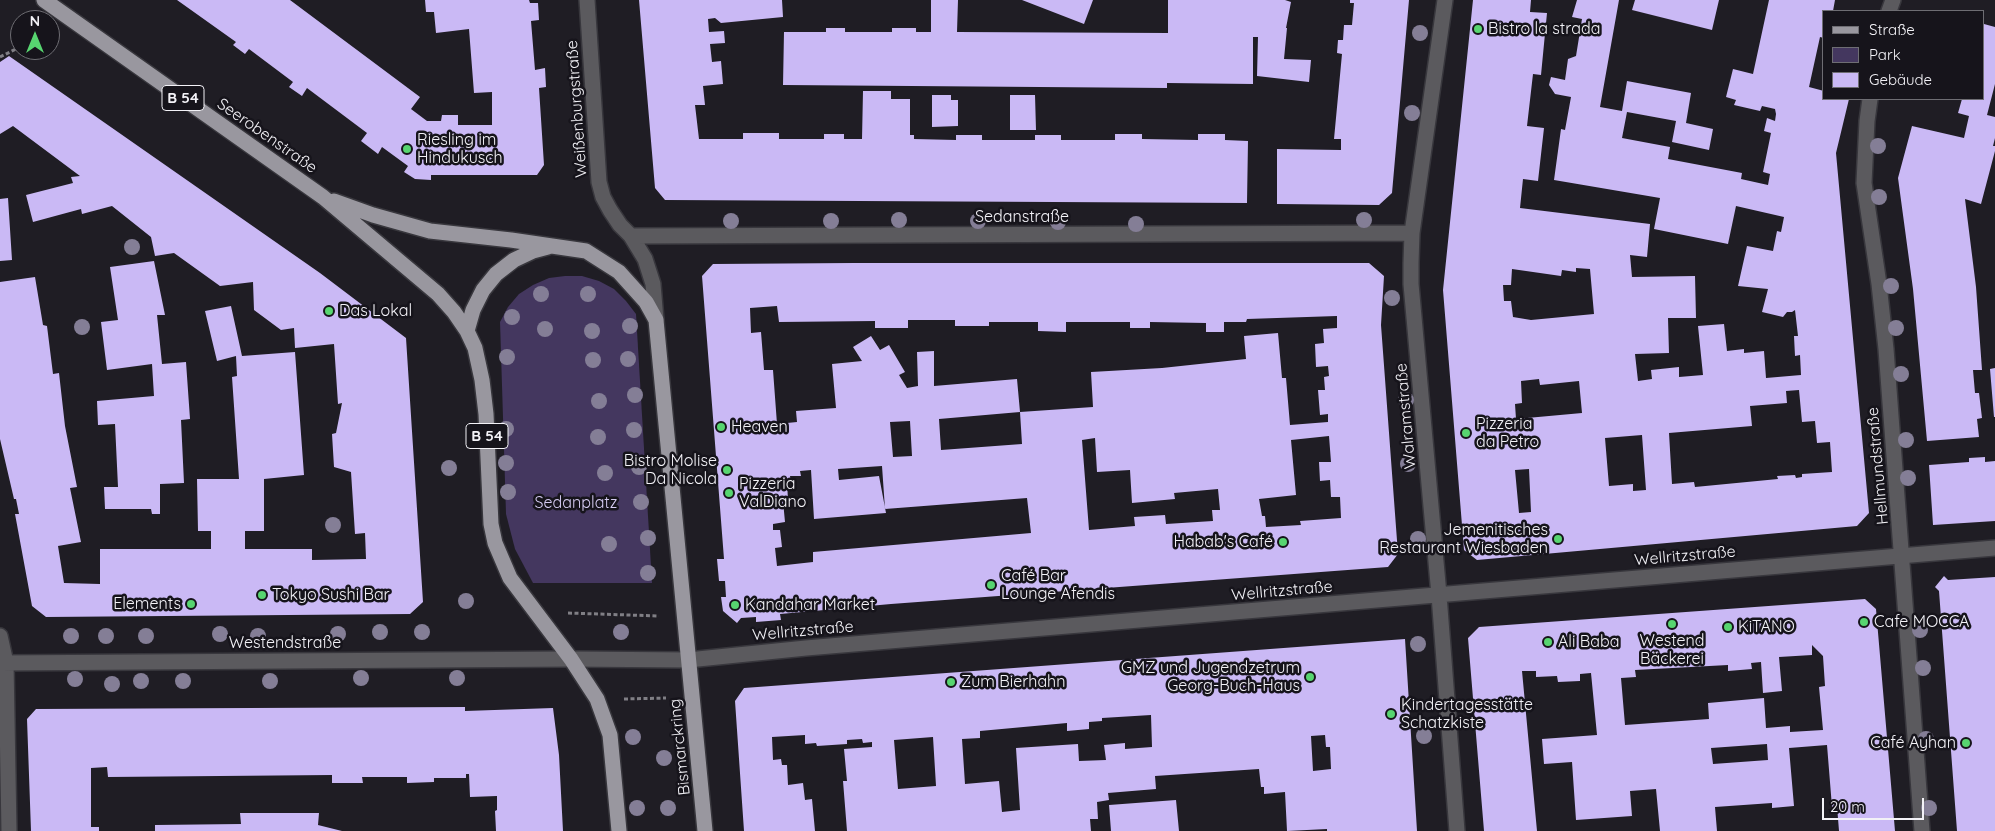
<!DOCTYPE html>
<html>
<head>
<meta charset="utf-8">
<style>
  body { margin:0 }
  #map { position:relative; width:1995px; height:831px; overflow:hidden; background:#1f1d24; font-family:Quicksand,sans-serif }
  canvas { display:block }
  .legend { position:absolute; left:1822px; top:10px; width:162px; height:90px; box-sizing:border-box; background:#16141b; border:1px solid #6e6d73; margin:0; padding:6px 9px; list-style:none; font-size:15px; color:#f3f2f7 }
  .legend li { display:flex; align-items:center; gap:10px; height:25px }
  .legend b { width:25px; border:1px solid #6e6d73 }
  .north { position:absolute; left:10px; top:10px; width:50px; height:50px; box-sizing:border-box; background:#16141b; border:1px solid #6e6d73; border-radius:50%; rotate:0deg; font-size:14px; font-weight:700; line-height:20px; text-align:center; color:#f3f2f7 }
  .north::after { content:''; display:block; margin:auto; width:18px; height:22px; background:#57d570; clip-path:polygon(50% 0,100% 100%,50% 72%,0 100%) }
  .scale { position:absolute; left:1822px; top:798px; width:102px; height:22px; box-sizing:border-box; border:2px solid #f3f2f7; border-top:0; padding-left:6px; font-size:15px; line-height:18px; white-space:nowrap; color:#f3f2f7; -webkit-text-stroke:4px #16141b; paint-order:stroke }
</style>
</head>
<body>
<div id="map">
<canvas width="1995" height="831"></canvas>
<ul class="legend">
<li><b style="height:6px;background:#99979f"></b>Straße</li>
<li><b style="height:14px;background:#44375f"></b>Park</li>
<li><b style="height:14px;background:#cab9f5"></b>Gebäude</li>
</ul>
<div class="north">N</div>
<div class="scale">20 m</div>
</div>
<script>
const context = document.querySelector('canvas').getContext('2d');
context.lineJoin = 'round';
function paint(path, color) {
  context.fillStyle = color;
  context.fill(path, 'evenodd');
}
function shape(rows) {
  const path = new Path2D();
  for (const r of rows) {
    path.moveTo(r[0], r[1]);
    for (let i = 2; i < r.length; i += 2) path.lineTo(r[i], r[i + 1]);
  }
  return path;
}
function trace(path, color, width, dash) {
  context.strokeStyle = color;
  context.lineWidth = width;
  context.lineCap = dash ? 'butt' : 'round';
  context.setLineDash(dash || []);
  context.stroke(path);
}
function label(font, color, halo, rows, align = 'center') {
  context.font = font + ' Quicksand,sans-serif';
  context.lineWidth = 5;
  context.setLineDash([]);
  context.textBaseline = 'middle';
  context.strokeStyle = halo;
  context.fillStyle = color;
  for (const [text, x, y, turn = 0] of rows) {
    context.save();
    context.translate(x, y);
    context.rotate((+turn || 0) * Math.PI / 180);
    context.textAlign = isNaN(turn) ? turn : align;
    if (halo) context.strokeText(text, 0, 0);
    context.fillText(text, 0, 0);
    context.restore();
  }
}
paint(shape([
  [565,276,582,276,599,281,614,289,626,301,636,314,652,583,533,583,515,549,506,514,500,322,508,307,519,294,533,285,549,278]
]), '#44375f');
paint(shape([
  [177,0,290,0,420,97,411,109,427,121,441,121,442,115,458,115,458,125,492,125,492,92,474,93,469,29,436,33,434,12,426,12,425,0,529,0,530,3,538,3,539,20,531,21,535,70,545,68,546,87,539,88,544,165,537,175,431,175,431,180,415,179,404,172,408,166,382,147,378,154,361,141,367,133,307,88,302,96,289,87,293,82,249,49,245,54,233,45,236,42],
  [639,0,782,0,783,17,721,23,715,18,708,19,709,32,724,31,725,43,710,44,712,62,721,61,723,84,703,86,705,105,695,105,699,139,743,139,743,133,779,133,779,139,824,139,824,134,844,134,844,139,862,139,863,91,891,91,891,99,910,99,910,135,914,135,914,139,956,140,956,135,982,135,982,140,1035,140,1035,135,1061,135,1061,140,1115,140,1115,134,1142,134,1142,139,1198,140,1198,134,1225,134,1225,140,1248,141,1247,203,665,200,655,188],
  [931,0,958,0,957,32,1168,33,1168,0,1285,0,1291,2,1286,28,1287,28,1284,59,1311,60,1309,82,1257,76,1258,37,1253,37,1253,84,1167,83,1167,88,783,85,784,32,826,32,826,28,845,28,845,32,892,32,892,28,916,28,916,32,931,32],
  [1022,0,1093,0,1084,24],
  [1350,0,1409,0,1392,193,1379,205,1277,204,1277,149,1341,150,1341,139,1334,139,1342,54,1337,53,1338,40,1343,40,1344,25,1352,25,1354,3,1350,3],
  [1473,0,1531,0,1530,12,1547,13,1541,75,1533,74,1527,126,1544,128,1538,181,1523,179,1520,208,1650,224,1647,257,1630,255,1632,277,1695,276,1696,318,1668,318,1669,353,1635,354,1638,381,1652,379,1651,370,1679,367,1679,377,1703,375,1698,326,1724,324,1727,351,1744,349,1744,353,1764,351,1766,378,1801,375,1800,355,1795,356,1794,336,1798,336,1795,310,1792,312,1787,312,1783,317,1762,312,1768,289,1738,286,1747,246,1773,251,1777,231,1781,232,1784,217,1736,206,1728,244,1654,229,1660,198,1554,180,1561,129,1565,130,1571,97,1555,94,1549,85,1551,77,1565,80,1568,59,1576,56,1582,19,1572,17,1577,0,1619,0,1600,107,1622,111,1627,81,1691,93,1686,123,1713,129,1709,150,1672,142,1676,121,1627,112,1622,138,1670,147,1668,159,1742,173,1741,179,1768,185,1770,174,1763,172,1771,133,1764,131,1767,118,1775,121,1776,114,1775,109,1762,106,1760,111,1734,105,1736,100,1726,97,1733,69,1753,74,1769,0,1835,0,1833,11,1824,11,1824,38,1820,37,1809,87,1824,91,1824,99,1849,99,1836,153,1869,513,1857,526,1477,560,1464,550,1443,290],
  [1576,268,1590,269,1594,314,1531,320,1513,317,1511,301,1504,301,1503,285,1511,285,1512,269,1561,276,1562,270,1576,272],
  [1539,379,1540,385,1579,381,1582,413,1516,419,1515,404,1522,403,1521,381],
  [1799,390,1802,422,1815,421,1817,443,1830,442,1832,472,1802,474,1802,477,1796,478,1795,475,1777,476,1778,479,1695,487,1694,482,1672,484,1669,433,1752,426,1750,406,1787,403,1786,391],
  [1642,435,1646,490,1633,491,1633,484,1609,486,1605,438],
  [1529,469,1531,512,1519,513,1515,470],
  [1635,0,1719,0,1712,30,1632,10],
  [1984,24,1995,27,1995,84,1987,115,1995,117,1995,138,1993,146,1995,146,1995,151,1981,204,1965,199,1976,287,1982,370,1973,370,1975,393,1979,393,1982,418,1977,419,1979,437,1927,441,1913,289,1898,178,1912,126,1964,138,1969,116,1958,113,1962,99,1984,99],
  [9,56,320,273,406,338,423,602,410,614,46,617,32,606,15,514,19,514,16,499,14,499,0,439,0,282,35,277,43,325,47,326,53,374,59,373,65,426,77,487,70,488,81,542,58,546,64,583,100,584,100,549,211,549,211,531,198,531,197,479,239,479,232,377,237,376,236,356,217,361,205,311,231,306,242,356,295,352,304,475,264,479,264,531,245,531,245,549,312,549,312,560,366,559,365,533,355,534,351,472,334,467,332,434,336,433,342,403,338,404,334,344,295,348,294,328,281,330,254,310,253,282,220,286,174,253,155,256,151,237,112,206,82,214,81,209,33,222,26,195,73,183,71,177,80,176,13,126,0,134,0,62],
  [932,95,951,95,951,100,958,100,958,126,932,127],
  [1010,95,1035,95,1036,130,1010,130],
  [8,198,12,260,0,261,0,199],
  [154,261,165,315,157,315,162,364,186,362,190,419,181,420,184,483,160,484,160,514,152,514,151,509,105,509,104,487,118,487,115,424,98,425,97,401,154,396,152,364,107,370,101,322,118,320,110,267],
  [853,263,1369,263,1384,276,1381,325,1398,554,1388,567,891,604,780,614,781,620,756,622,756,617,741,618,737,623,723,611,721,597,726,597,725,581,719,581,717,559,724,559,702,276,713,264],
  [777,306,779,322,875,321,875,328,908,328,908,320,955,320,955,326,989,326,989,322,1038,322,1038,331,1066,332,1066,322,1130,322,1130,328,1150,328,1150,322,1206,323,1206,332,1224,332,1224,322,1246,322,1247,319,1337,316,1337,328,1323,329,1324,343,1315,344,1316,367,1328,366,1329,376,1324,377,1325,390,1318,390,1320,415,1328,414,1328,422,1290,425,1286,378,1282,378,1278,333,1244,336,1246,359,1162,368,1091,372,1093,407,1020,412,1022,444,941,450,939,419,1020,412,1017,379,934,386,934,351,917,352,918,386,907,388,899,375,905,372,889,345,880,350,871,336,853,347,862,361,832,364,836,408,796,411,797,422,777,424,773,370,764,370,761,332,751,333,750,308],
  [910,421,912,456,893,457,890,422],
  [1329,436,1331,462,1319,462,1320,481,1330,480,1331,497,1340,497,1341,518,1300,521,1301,525,1266,527,1265,516,1262,516,1259,499,1296,495,1291,440],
  [1095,438,1097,472,1130,470,1132,503,1175,499,1174,493,1218,489,1220,510,1212,510,1213,521,1166,524,1165,515,1134,517,1135,526,1089,530,1082,440],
  [882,466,885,509,1027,498,1031,533,813,552,813,562,777,566,775,548,782,547,780,530,773,530,773,524,785,522,783,501,788,500,787,482,791,482,790,476,801,476,800,471,811,470,814,519,886,513,879,476,839,480,838,469],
  [1995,368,1995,417,1994,417,1990,369],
  [1985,457,1985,462,1995,461,1995,521,1933,525,1929,465,1969,462,1969,458],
  [1944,576,1948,580,1995,577,1995,831,1957,831,1939,591,1935,587],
  [1865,599,1876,609,1895,831,1839,831,1837,806,1832,807,1827,745,1789,748,1794,806,1772,808,1772,803,1715,807,1717,831,1660,831,1656,789,1630,791,1632,816,1576,820,1572,762,1544,764,1542,739,1597,735,1591,673,1580,674,1580,681,1558,682,1557,676,1536,677,1536,671,1522,671,1537,831,1484,831,1468,638,1479,627],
  [1812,645,1823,656,1825,686,1819,687,1823,730,1790,732,1790,726,1766,728,1764,698,1708,703,1709,719,1625,725,1621,678,1636,677,1635,670,1728,665,1728,671,1752,669,1751,663,1761,662,1763,693,1782,691,1779,657,1812,655],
  [1767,744,1768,760,1713,764,1711,748],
  [1405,639,1417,831,1327,831,1327,829,1287,831,1285,792,1264,794,1264,787,1261,787,1259,769,1155,776,1156,789,1108,793,1109,800,1097,802,1098,819,1090,819,1091,831,847,831,843,781,847,781,844,749,872,747,872,742,863,743,862,739,847,740,847,744,817,746,816,743,805,744,805,735,772,737,773,760,781,759,782,765,787,765,788,785,803,783,805,800,812,799,815,831,744,831,735,701,744,688],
  [1151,715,1152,747,1125,749,1125,743,1104,745,1106,760,1079,761,1078,744,1016,748,1020,810,1002,812,999,781,965,784,962,739,980,738,980,731,1067,723,1067,731,1089,729,1089,722,1102,721,1102,718],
  [1325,735,1326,747,1330,747,1331,769,1313,771,1311,736],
  [933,737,936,786,898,789,894,740],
  [465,707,465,711,553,708,559,755,563,831,496,831,495,811,497,810,497,796,470,797,469,774,466,774,466,778,434,778,434,782,407,783,407,777,362,777,363,783,332,783,332,775,108,777,107,767,91,768,91,827,99,827,99,831,31,831,27,719,36,709],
  [1176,800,1179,831,1111,831,1109,805],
  [240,813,319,813,318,825,342,831,155,831,155,825,241,824]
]), '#cab9f5');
const minor = shape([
  [587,0,599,182,603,197,610,210,620,225,631,236,645,259,653,284,656,320],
  [1445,0,1412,233,1411,263,1411,284,1439,595,1457,831],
  [1889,11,1893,0],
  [1870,99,1867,121,1864,183,1879,284,1886,349,1922,831],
  [631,236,1412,233],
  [0,636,6,663,9,831],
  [0,663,571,659,688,660,806,648,1995,548]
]);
const major = shape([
  [44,0,323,197,438,294,454,312,467,331,475,348,482,380,486,414,491,524,495,543,510,578,571,659,597,699,610,735,619,831],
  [334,201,373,215,430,231,511,240,586,251,619,272,646,302,656,320,705,831],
  [467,331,473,310,483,290,496,274,514,260,533,251,548,247]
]);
trace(minor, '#38373d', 18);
trace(major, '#38373d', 18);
trace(shape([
  [0,57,20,47],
  [568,613,659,616],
  [624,699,666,698]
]), '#807f85', 3, [4, 2.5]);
trace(minor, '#5b5a5e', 15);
trace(major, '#99979f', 15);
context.fillStyle = '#847e96';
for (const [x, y] of [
  [1420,33],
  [1412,113],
  [1878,146],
  [1879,197],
  [899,220],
  [1364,220],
  [731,221],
  [831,221],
  [978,221],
  [1058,222],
  [1136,224],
  [132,247],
  [1891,286],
  [541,294],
  [588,294],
  [1392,298],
  [512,317],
  [630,326],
  [82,327],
  [1896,328],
  [545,329],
  [592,331],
  [507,357],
  [628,359],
  [593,360],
  [1901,374],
  [635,395],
  [1406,400],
  [599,401],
  [506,429],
  [634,430],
  [598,437],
  [1906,440],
  [506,463],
  [1408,464],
  [639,467],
  [449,468],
  [605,473],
  [1908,478],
  [508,492],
  [641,502],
  [333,525],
  [648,538],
  [1418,539],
  [609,544],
  [648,573],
  [466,601],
  [1920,630],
  [380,632],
  [422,632],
  [621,632],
  [220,634],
  [338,634],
  [71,636],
  [106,636],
  [146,636],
  [258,636],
  [1418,644],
  [1923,668],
  [361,678],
  [457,678],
  [75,679],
  [141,681],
  [183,681],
  [270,681],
  [112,684],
  [1424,736],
  [633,737],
  [1926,739],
  [664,758],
  [637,808],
  [668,808],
  [1929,808]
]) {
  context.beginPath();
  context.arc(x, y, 8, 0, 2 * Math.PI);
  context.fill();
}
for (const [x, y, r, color] of [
  [1478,29,5,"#57d570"],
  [407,149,5,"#57d570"],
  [329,311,5,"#57d570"],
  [721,427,5,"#57d570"],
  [1466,433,5,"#57d570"],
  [727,470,5,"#57d570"],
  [729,493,5,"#57d570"],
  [1558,539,5,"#57d570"],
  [1283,542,5,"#57d570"],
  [991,585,5,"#57d570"],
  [262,595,5,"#57d570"],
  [191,604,5,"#57d570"],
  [735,605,5,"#57d570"],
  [1864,622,5,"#57d570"],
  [1672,624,5,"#57d570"],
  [1728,627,5,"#57d570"],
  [1548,642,5,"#57d570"],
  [1310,677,5,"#57d570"],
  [951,682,5,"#57d570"],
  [1391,714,5,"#57d570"],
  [1966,743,5,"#57d570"]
]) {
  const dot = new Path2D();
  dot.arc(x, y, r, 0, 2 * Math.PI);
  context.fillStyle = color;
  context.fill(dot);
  trace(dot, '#16141b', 2);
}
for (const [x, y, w] of [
  [183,98,42],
  [487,436,42]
]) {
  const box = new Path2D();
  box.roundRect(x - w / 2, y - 12.5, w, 25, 4);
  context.fillStyle = '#16141b';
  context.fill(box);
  trace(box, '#f3f2f7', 1);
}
label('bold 15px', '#f3f2f7', null, [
  ["B 54",183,98],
  ["B 54",487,436]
]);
label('16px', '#f3f2f7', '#16141b', [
  ["Bistro la strada",1488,29],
  ["Riesling im",417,140],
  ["Hindukusch",417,158],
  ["Das Lokal",339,311],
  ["Pizzeria",1476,424],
  ["da Petro",1476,442],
  ["Heaven",731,427],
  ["Bistro Molise",717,461,"right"],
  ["Da Nicola",717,479,"right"],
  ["Pizzeria",739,484],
  ["ValDiano",739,502],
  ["Jemenitisches",1548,530,"right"],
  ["Restaurant Wiesbaden",1548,548,"right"],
  ["Habab's Café",1273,542,"right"],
  ["Café Bar",1001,576],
  ["Lounge Afendis",1001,594],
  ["Tokyo Sushi Bar",272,595],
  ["Elements",181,604,"right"],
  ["Kandahar Market",745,605],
  ["Cafe MOCCA",1874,622],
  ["KiTANO",1738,627],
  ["Westend",1672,641,"center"],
  ["Bäckerei",1672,659,"center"],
  ["Ali Baba",1558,642],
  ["GMZ und Jugendzetrum",1300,668,"right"],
  ["Georg-Buch-Haus",1300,686,"right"],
  ["Zum Bierhahn",961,682],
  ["Kindertagesstätte",1401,705],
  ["Schatzkiste",1401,723],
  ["Café Ayhan",1956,743,"right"]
], 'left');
label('16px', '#f3f2f7', '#16141b', [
  ["Weißenburgstraße",577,109,-94],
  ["Seerobenstraße",267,136,35],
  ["Sedanstraße",1022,217],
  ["Walramstraße",1406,416,-95],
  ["Hellmundstraße",1878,466,-95],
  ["Wellritzstraße",1685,556,-5],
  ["Wellritzstraße",1282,591,-5],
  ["Wellritzstraße",803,631,-5],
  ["Westendstraße",285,643],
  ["Bismarckring",680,747,-96]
]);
label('16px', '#d7cdf4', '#16141b', [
  ["Sedanplatz",576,503]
]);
</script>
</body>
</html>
